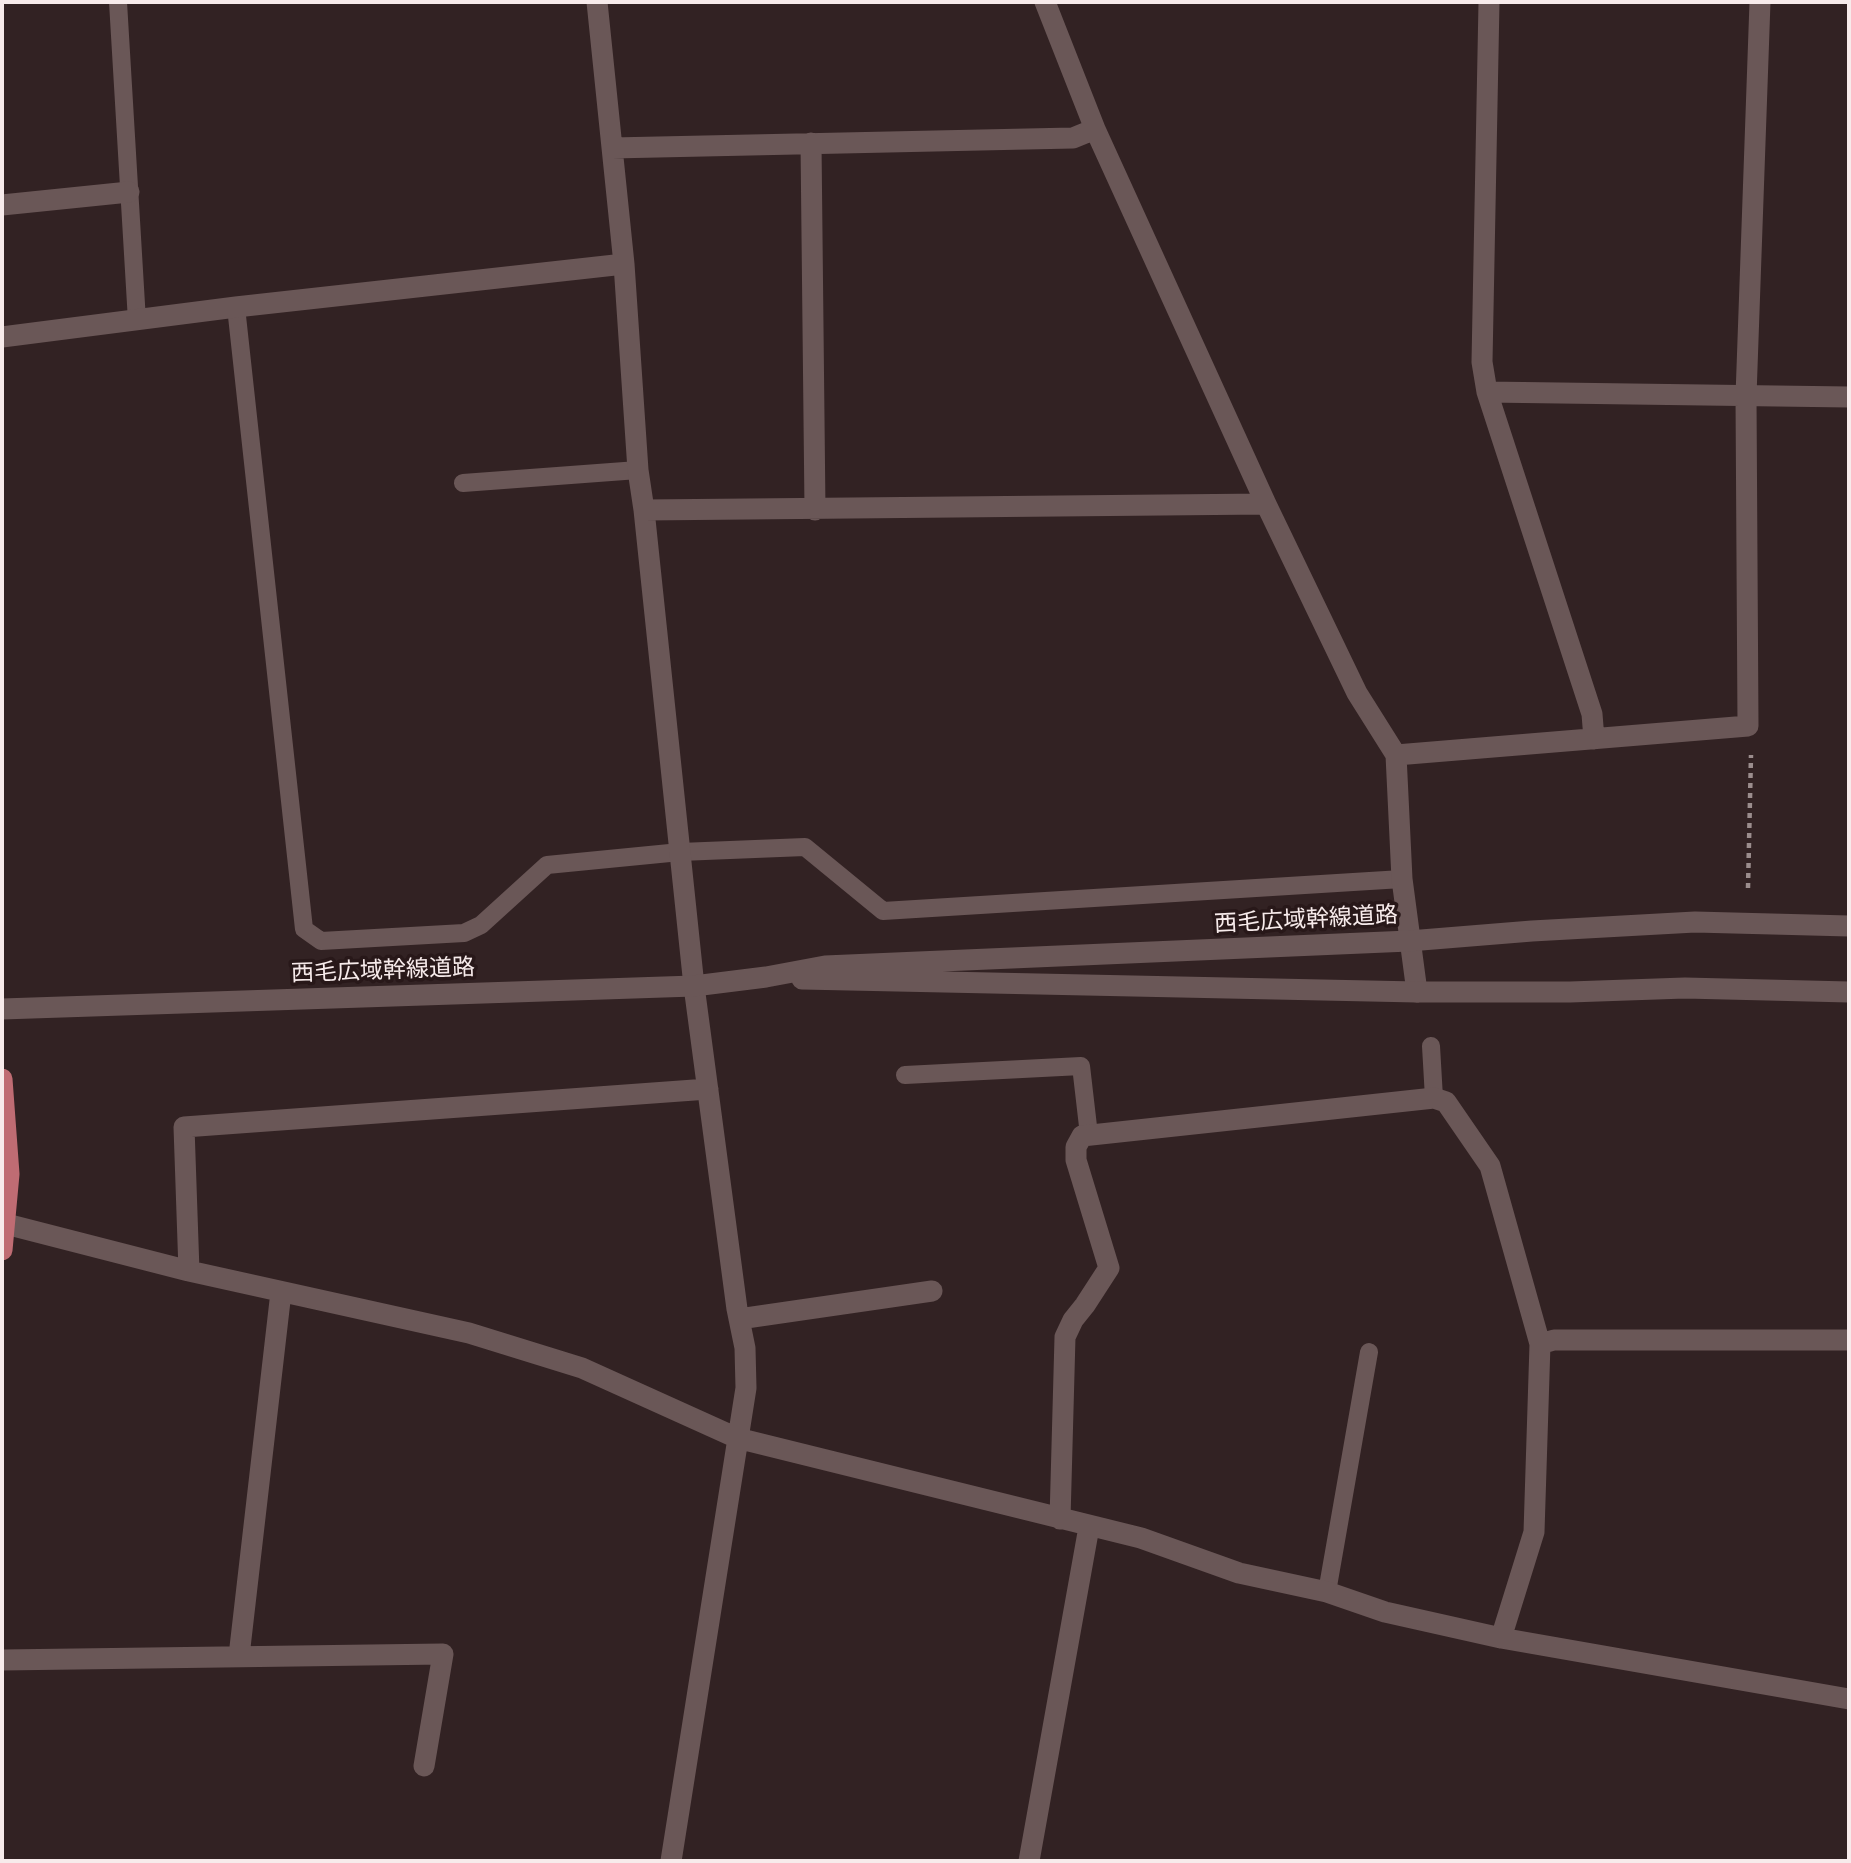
<!DOCTYPE html>
<html>
<head>
<meta charset="utf-8">
<style>
  body { margin:0 }
  #map { position:relative; width:1851px; height:1863px; overflow:hidden; background:#322223; font-family:"Exo 2",sans-serif }
  canvas { display:block }
  .frame { position:absolute; inset:0; border:4px solid #f7ebeb; pointer-events:none }
</style>
</head>
<body>
<div id="map">
<canvas width="1851" height="1863"></canvas>
<div class="frame"></div>
</div>
<script>
const context = document.querySelector('canvas').getContext('2d');
context.lineJoin = 'round';
function shape(rows) {
  const path = new Path2D();
  for (const r of rows) {
    path.moveTo(r[0], r[1]);
    for (let i = 2; i < r.length; i += 2) path.lineTo(r[i], r[i + 1]);
  }
  return path;
}
function trace(path, color, width, dash) {
  context.strokeStyle = color;
  context.lineWidth = width;
  context.lineCap = dash ? 'butt' : 'round';
  context.setLineDash(dash || []);
  context.stroke(path);
}
function label(font, color, halo, rows, align = 'center') {
  context.font = font + ' "Exo 2","Noto Sans JP",sans-serif';
  context.lineWidth = 7;
  context.setLineDash([]);
  context.textBaseline = 'middle';
  context.strokeStyle = halo;
  context.fillStyle = color;
  for (const [text, x, y, turn = 0] of rows) {
    context.save();
    context.translate(x, y);
    context.rotate((+turn || 0) * Math.PI / 180);
    context.textAlign = isNaN(turn) ? turn : align;
    if (halo) context.strokeText(text, 0, 0);
    context.fillText(text, 0, 0);
    context.restore();
  }
}
trace(shape([
  [1748,888,1751,755]
]), '#9b8d8d', 4.5, [5, 5]);
trace(shape([
  [118,2,137,321],
  [236,307,304,929,321,941,464,933,481,925,547,865,680,852,805,847,883,911,1402,879],
  [463,483,638,470],
  [1431,1046,1434,1098],
  [905,1075,1081,1066,1089,1135],
  [1327,1592,1369,1352]
]), '#6a5757', 18);
trace(shape([
  [597,2,624,264,638,470,644,510,694,986,737,1309,745,1348,746,1388,671,1861],
  [1045,2,1095,129,1266,504,1357,693,1396,755,1402,879,1417,992],
  [1489,2,1482,362,1487,392,1849,397],
  [811,143,815,510],
  [612,148,1073,138,1095,129],
  [2,205,129,192],
  [2,337,236,307,624,264],
  [1487,392,1592,714,1594,739],
  [644,510,1266,504],
  [1396,755,1748,726,1746,396,1760,2],
  [6,1224,189,1271,469,1333,582,1368,737,1438,1141,1538,1239,1573,1327,1592,1385,1612,1501,1638,1849,1699],
  [189,1271,184,1127,708,1089],
  [739,1319,932,1291],
  [1540,1344,1554,1340,1849,1340],
  [1060,1519,1065,1337,1073,1320,1085,1305,1109,1268,1076,1160,1076,1147,1082,1136,1434,1098,1446,1102,1490,1166,1540,1344,1534,1532,1501,1638],
  [239,1656,281,1292],
  [2,1660,443,1654,424,1766],
  [1029,1861,1089,1527]
]), '#6a5757', 21);
trace(shape([
  [802,979,1417,992,1570,992,1685,988,1849,992],
  [2,1009,694,986,766,977,825,966,1409,941,1532,931,1695,922,1849,926]
]), '#6a5757', 21);
trace(shape([
  [2,1079,9,1174,2,1250]
]), '#bf6c73', 21);
label('23px', '#f7ebeb', '#281819', [
  ["西毛広域幹線道路",1306,919,-3],
  ["西毛広域幹線道路",383,970,-2]
]);
</script>
</body>
</html>
